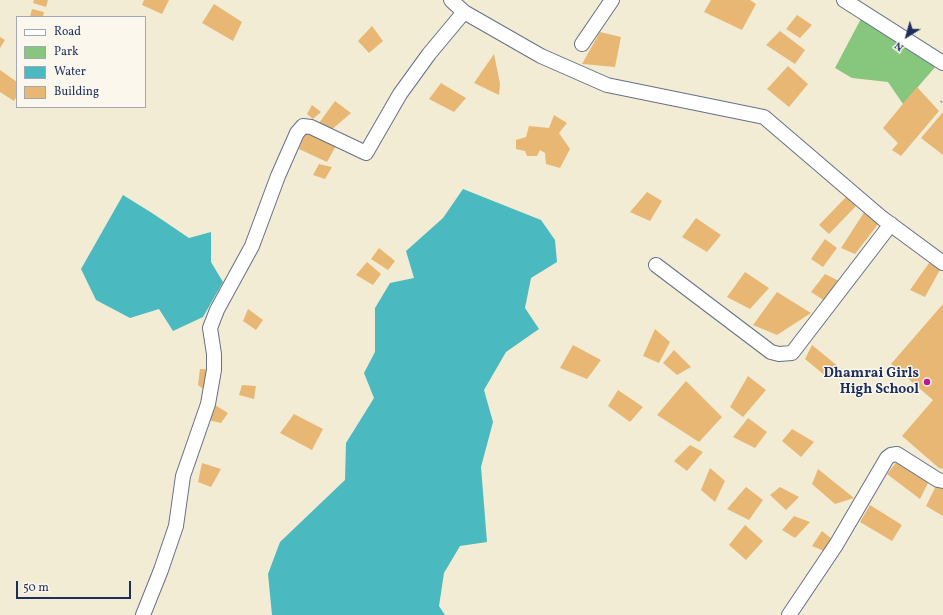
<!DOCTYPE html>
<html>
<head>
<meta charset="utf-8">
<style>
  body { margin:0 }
  #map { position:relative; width:943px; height:615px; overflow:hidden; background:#f2ecd5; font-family:Vollkorn,serif }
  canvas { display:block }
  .legend { position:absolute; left:16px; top:16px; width:130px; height:92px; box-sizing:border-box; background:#fbf7ec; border:1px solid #a1a7b3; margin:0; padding:5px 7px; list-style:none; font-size:12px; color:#1b2f5e }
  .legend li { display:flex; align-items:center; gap:8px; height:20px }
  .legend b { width:20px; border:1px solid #a1a7b3 }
  .north { position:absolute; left:887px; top:16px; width:40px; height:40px; -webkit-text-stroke:3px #fbf7ec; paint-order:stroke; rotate:217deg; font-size:11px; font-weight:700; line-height:16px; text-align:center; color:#1b2f5e }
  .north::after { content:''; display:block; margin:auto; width:14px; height:18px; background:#1b2f5e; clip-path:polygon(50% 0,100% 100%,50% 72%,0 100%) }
  .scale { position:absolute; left:16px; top:581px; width:115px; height:18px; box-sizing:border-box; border:2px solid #1b2f5e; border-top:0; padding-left:5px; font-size:12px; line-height:14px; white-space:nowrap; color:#1b2f5e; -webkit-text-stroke:3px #fbf7ec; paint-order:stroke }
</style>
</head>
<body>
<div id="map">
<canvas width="943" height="615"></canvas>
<ul class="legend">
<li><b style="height:5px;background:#fff"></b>Road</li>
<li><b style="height:11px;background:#87c67d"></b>Park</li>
<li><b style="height:11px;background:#4ab9c0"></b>Water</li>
<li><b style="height:11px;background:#e8b774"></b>Building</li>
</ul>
<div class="north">N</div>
<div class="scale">50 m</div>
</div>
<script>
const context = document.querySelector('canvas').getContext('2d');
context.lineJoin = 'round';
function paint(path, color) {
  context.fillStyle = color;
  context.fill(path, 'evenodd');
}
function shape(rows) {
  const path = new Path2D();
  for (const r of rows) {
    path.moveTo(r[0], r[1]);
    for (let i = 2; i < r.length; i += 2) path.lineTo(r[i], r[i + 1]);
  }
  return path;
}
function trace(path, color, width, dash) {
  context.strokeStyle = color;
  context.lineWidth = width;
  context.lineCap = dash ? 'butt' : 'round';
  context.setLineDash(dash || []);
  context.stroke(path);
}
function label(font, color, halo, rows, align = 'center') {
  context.font = font + ' Vollkorn,serif';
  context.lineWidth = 3;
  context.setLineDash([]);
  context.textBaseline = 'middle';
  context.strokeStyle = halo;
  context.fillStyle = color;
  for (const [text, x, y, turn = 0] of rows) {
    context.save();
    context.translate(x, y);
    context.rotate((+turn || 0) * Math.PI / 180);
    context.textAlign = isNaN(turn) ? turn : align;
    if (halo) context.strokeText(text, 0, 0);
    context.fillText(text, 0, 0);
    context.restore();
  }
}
paint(shape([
  [864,13,937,65,903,104,888,82,852,78,835,68]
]), '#87c67d');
paint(shape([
  [463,189,541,220,555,240,557,262,531,278,525,308,539,329,506,352,484,390,493,422,481,467,487,542,460,546,444,573,439,606,445,615,272,615,268,574,280,542,345,480,346,443,374,398,364,373,375,352,375,308,390,283,414,278,406,251,443,218],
  [123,195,152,213,189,238,211,232,211,262,223,282,203,317,173,331,159,309,130,318,96,300,81,269]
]), '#4ab9c0');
paint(shape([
  [34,0,48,0,46,7,33,3],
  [144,0,169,0,162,14,142,5],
  [711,0,750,0,756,4,742,30,704,12],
  [214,4,242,22,233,41,202,23],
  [32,9,44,12,43,17,30,17],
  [797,15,812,25,800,38,786,29],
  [372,26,383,41,369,53,358,41],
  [780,31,805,50,795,64,766,45],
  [600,32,621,37,615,67,582,64],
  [0,37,5,40,0,48],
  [494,54,500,84,499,95,474,83],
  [788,66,808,84,789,107,767,89],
  [0,70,17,82,17,96,14,101,0,92],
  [441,83,466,98,454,112,429,99],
  [917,87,939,111,901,156,892,150,898,143,883,128],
  [335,101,351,113,329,132,319,123],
  [312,105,321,112,313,119,307,114],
  [943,112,943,155,921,138],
  [554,115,567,123,559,133,570,149,560,168,546,164,545,153,540,150,537,156,527,156,525,151,516,149,516,140,526,137,529,126,549,128],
  [306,131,337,144,327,162,299,149],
  [319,164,332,167,325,179,313,175],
  [647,192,662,201,650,221,630,212],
  [846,197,856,206,829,234,819,225],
  [865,211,879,223,855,254,841,248],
  [696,218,721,235,707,252,682,237],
  [825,239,837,248,823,267,811,259],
  [379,248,395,261,388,270,371,259],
  [367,262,381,274,373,285,356,275],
  [929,263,941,268,925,297,910,290],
  [745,272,769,288,750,309,727,297],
  [825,274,845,284,825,301,811,292],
  [777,292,811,313,777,335,753,325],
  [943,304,943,469,939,468,902,436,933,400,891,364],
  [248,309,263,320,256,330,243,321],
  [655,329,670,342,659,363,643,356],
  [573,345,601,360,587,379,560,368],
  [812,345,839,367,828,378,805,359],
  [674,350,691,367,677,375,663,363],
  [200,369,214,370,207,392,198,385],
  [748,376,766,390,743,417,730,407],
  [686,381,722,417,699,442,657,415],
  [242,385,256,386,254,399,239,395],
  [618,390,643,407,630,422,608,406],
  [215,405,228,413,221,423,208,420],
  [294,414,323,429,312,450,280,433],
  [748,418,767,432,755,448,733,437],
  [792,429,814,442,801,457,782,441],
  [690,445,703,452,687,471,674,461],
  [898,460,929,481,920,499,887,474],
  [202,463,221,469,211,487,198,482],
  [710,468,725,481,715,502,701,490],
  [818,469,854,498,835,504,812,484],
  [936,486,943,488,943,516,926,506],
  [746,487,763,500,749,520,727,509],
  [780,487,799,497,786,510,770,495],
  [870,505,902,525,892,541,860,522],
  [794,516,810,522,795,538,782,530],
  [745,525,763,541,746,560,729,545],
  [822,531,833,540,824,551,812,546]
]), '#e8b774');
const street = shape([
  [451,0,464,12,541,56,607,85,764,117,882,218,943,263],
  [844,0,943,63],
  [582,44,612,0],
  [656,265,771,352,779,354,792,353,891,224],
  [143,615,161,570,176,526,183,476,208,404,214,370,214,354,210,328,217,310,252,246,278,176,297,133,303,126,311,127,366,153,400,94,429,54,464,12],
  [789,615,836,545,887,458,891,455,897,454,938,480,943,481]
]);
trace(street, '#667188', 16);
trace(shape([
  [941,102,943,100]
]), '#667188', 2.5, [1, 3]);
trace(street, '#fff', 14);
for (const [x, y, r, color] of [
  [927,382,4,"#b5179e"]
]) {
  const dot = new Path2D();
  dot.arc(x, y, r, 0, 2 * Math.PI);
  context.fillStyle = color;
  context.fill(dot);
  trace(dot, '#fbf7ec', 1.5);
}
label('bold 14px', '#1b2f5e', '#fbf7ec', [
  ["Dhamrai Girls",919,374],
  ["High School",919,390]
], 'right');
</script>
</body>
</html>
